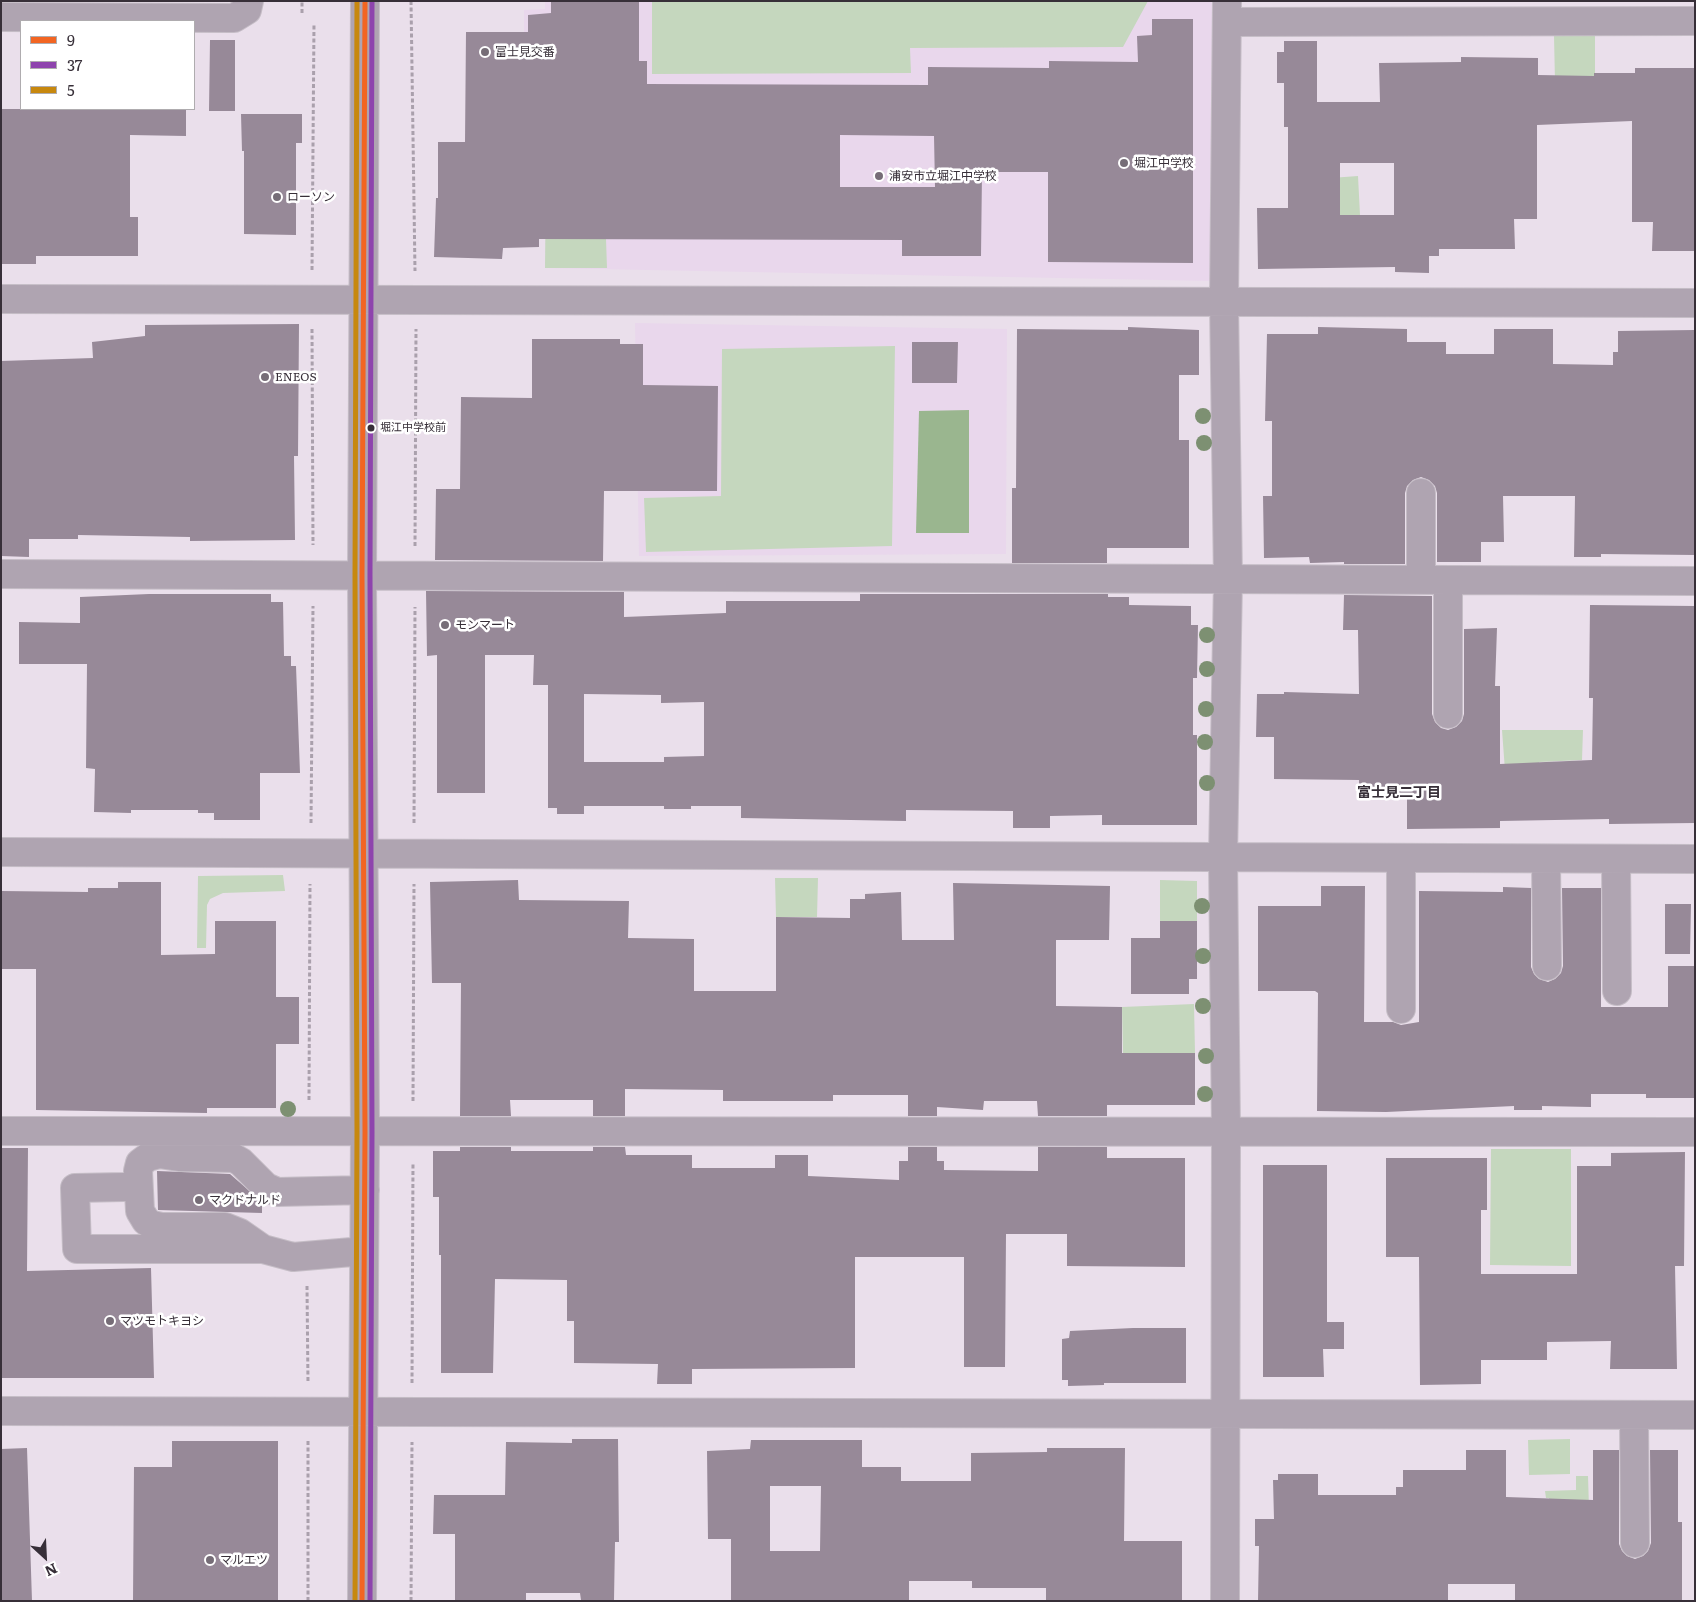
<!DOCTYPE html>
<html>
<head>
<meta charset="utf-8">
<style>
  body { margin:0 }
  #map { position:relative; width:1696px; height:1602px; overflow:hidden; background:#eadfeb; font-family:Literata,serif }
  canvas { display:block }
  .frame { position:absolute; inset:0; border:2px solid #372f38; pointer-events:none }
  .legend { position:absolute; left:20px; top:20px; width:175px; height:90px; box-sizing:border-box; background:#fff; border:1px solid #afacaf; margin:0; padding:6px 9px; list-style:none; font-size:15px; color:#372f38 }
  .legend li { display:flex; align-items:center; gap:10px; height:25px }
  .legend b { width:25px; border:1px solid #afacaf }
  .north { position:absolute; left:20px; top:1532px; width:50px; height:50px; -webkit-text-stroke:4px #fff; paint-order:stroke; rotate:155deg; font-size:14px; font-weight:700; line-height:20px; text-align:center; color:#372f38 }
  .north::after { content:''; display:block; margin:auto; width:18px; height:22px; background:#372f38; clip-path:polygon(50% 0,100% 100%,50% 72%,0 100%) }
</style>
</head>
<body>
<div id="map">
<canvas width="1696" height="1602"></canvas>
<div class="frame"></div>
<ul class="legend">
<li><b style="height:6px;background:#f26522"></b>9</li>
<li><b style="height:6px;background:#8e44ad"></b>37</li>
<li><b style="height:6px;background:#c7880e"></b>5</li>
</ul>
<div class="north">N</div>
</div>
<script>
const context = document.querySelector('canvas').getContext('2d');
context.lineJoin = 'round';
function paint(path, color) {
  context.fillStyle = color;
  context.fill(path, 'evenodd');
}
function shape(rows) {
  const path = new Path2D();
  for (const r of rows) {
    path.moveTo(r[0], r[1]);
    for (let i = 2; i < r.length; i += 2) path.lineTo(r[i], r[i + 1]);
  }
  return path;
}
function trace(path, color, width, dash) {
  context.strokeStyle = color;
  context.lineWidth = width;
  context.lineCap = dash ? 'butt' : 'round';
  context.setLineDash(dash || []);
  context.stroke(path);
}
function label(font, color, halo, rows, align = 'center') {
  context.font = font + ' Literata,"Noto Sans JP",serif';
  context.lineWidth = 5;
  context.setLineDash([]);
  context.textBaseline = 'middle';
  context.strokeStyle = halo;
  context.fillStyle = color;
  for (const [text, x, y, turn = 0] of rows) {
    context.save();
    context.translate(x, y);
    context.rotate((+turn || 0) * Math.PI / 180);
    context.textAlign = isNaN(turn) ? turn : align;
    if (halo) context.strokeText(text, 0, 0);
    context.fillText(text, 0, 0);
    context.restore();
  }
}
paint(shape([
  [545,1,1213,1,1213,281,545,268,547,67,524,68,524,10,545,9],
  [635,323,1007,329,1006,554,639,556]
]), '#e9d7ec');
paint(shape([
  [652,1,1148,1,1123,47,910,48,911,73,652,74],
  [1554,36,1595,36,1595,76,1555,82],
  [547,84,571,239,606,239,607,268,545,268],
  [1358,176,1360,215,1334,215,1317,179],
  [895,346,892,546,646,552,644,498,721,496,722,349],
  [1502,730,1583,730,1582,760,1539,762,1538,784,1506,784],
  [283,875,285,891,223,893,210,899,207,905,206,948,197,948,198,876],
  [775,878,818,878,817,917,776,917],
  [1160,880,1197,881,1197,921,1160,921],
  [1194,1004,1195,1053,1123,1053,1122,1007],
  [1491,1149,1571,1149,1571,1266,1490,1265],
  [1570,1439,1570,1474,1529,1475,1528,1440],
  [1576,1476,1588,1476,1589,1508,1549,1507,1549,1498,1546,1498,1545,1491,1576,1490]
]), '#c5d7be');
paint(shape([
  [969,410,969,533,916,533,919,411]
]), '#9ab68f');
paint(shape([
  [551,1,639,1,639,61,647,61,647,84,928,85,928,67,1049,68,1049,61,1138,62,1137,36,1152,35,1152,19,1193,19,1193,263,1048,262,1048,172,982,172,981,256,902,256,902,240,539,239,539,247,503,248,502,259,434,257,436,198,438,198,438,142,465,142,466,32,528,32,528,15,551,13],
  [840,135,934,136,935,187,840,187],
  [210,40,235,40,235,111,209,111],
  [1284,41,1317,41,1317,102,1380,102,1379,63,1461,62,1461,57,1538,58,1538,75,1594,76,1594,73,1635,73,1635,68,1695,68,1695,251,1652,251,1653,222,1632,222,1632,121,1537,125,1537,219,1514,219,1515,249,1439,249,1439,256,1429,256,1429,273,1395,272,1395,267,1258,269,1257,208,1288,208,1288,127,1284,127,1284,83,1277,83,1277,52,1284,52],
  [1340,163,1394,163,1394,215,1340,215],
  [1,109,186,109,186,136,130,135,130,217,138,217,138,256,36,256,36,264,1,264],
  [241,114,302,114,302,143,296,143,296,235,244,234,244,151,242,151],
  [299,324,298,456,294,456,295,540,190,541,190,537,78,535,78,539,29,539,29,557,1,556,1,361,93,358,92,342,145,336,145,325],
  [1128,327,1199,330,1199,375,1179,375,1179,440,1189,440,1189,548,1107,548,1107,563,1012,563,1012,488,1016,488,1017,329,1128,330],
  [1318,327,1407,329,1407,342,1446,342,1446,354,1494,354,1494,329,1553,329,1553,364,1613,365,1613,352,1618,352,1618,331,1695,330,1695,555,1601,554,1601,557,1574,557,1575,496,1503,496,1504,542,1481,542,1481,562,1437,562,1437,493,1435,486,1429,480,1421,477,1413,480,1407,486,1405,493,1405,564,1344,564,1344,562,1310,563,1309,557,1264,558,1263,496,1272,496,1272,421,1265,421,1267,334,1318,334],
  [532,339,620,339,620,344,643,344,643,385,718,386,717,491,604,491,603,561,435,560,436,489,460,489,461,397,532,398],
  [912,342,958,342,957,383,912,383],
  [426,591,624,592,624,617,726,613,726,601,860,601,860,594,1108,594,1108,597,1129,597,1129,605,1191,606,1191,625,1198,625,1197,678,1193,678,1193,735,1197,735,1197,825,1102,825,1102,815,1050,816,1050,828,1013,828,1013,811,906,810,906,821,741,818,741,806,691,806,691,809,664,809,664,806,584,806,584,814,557,814,557,808,548,808,548,685,533,685,534,655,485,655,485,793,437,793,437,655,427,656],
  [584,694,661,695,661,703,704,702,704,756,664,757,664,762,584,762],
  [149,594,271,594,271,602,283,602,284,656,291,656,291,666,296,666,300,773,260,773,260,820,214,820,214,813,198,813,198,810,131,810,131,813,94,812,95,769,86,768,87,664,19,664,19,622,80,623,80,597],
  [1344,595,1432,596,1432,714,1435,722,1441,728,1448,730,1456,727,1462,721,1464,714,1464,629,1497,628,1495,686,1500,686,1500,764,1592,760,1593,698,1589,698,1590,605,1695,606,1695,823,1609,824,1609,819,1500,821,1500,828,1407,829,1407,794,1359,792,1359,780,1274,779,1274,737,1256,737,1257,694,1284,694,1284,692,1359,694,1358,630,1343,630],
  [518,880,519,900,629,901,628,938,694,939,694,991,776,991,776,917,850,918,850,899,865,899,865,894,901,892,902,940,954,940,953,883,1110,886,1109,940,1056,940,1056,1006,1122,1007,1122,1053,1195,1053,1195,1105,1107,1105,1107,1116,1038,1116,1037,1101,984,1101,983,1110,937,1107,937,1116,908,1116,908,1095,833,1095,833,1101,723,1101,723,1090,625,1089,625,1116,593,1116,593,1100,510,1100,511,1116,460,1116,461,983,432,983,430,882],
  [118,882,161,882,161,955,215,954,215,921,276,921,276,997,299,997,299,1044,276,1044,276,1108,207,1108,207,1113,36,1110,36,969,1,969,1,891,88,892,88,888,118,888],
  [1321,886,1365,886,1364,1022,1393,1022,1401,1025,1419,1022,1419,891,1503,892,1503,887,1531,888,1531,967,1534,974,1539,979,1548,982,1555,979,1561,973,1563,966,1562,888,1601,888,1601,1007,1668,1007,1668,966,1695,966,1695,1098,1646,1098,1646,1094,1591,1094,1591,1107,1542,1106,1542,1110,1514,1110,1514,1106,1386,1112,1317,1111,1318,993,1315,991,1258,991,1258,906,1321,906],
  [1665,904,1691,904,1690,954,1665,954],
  [1160,921,1197,921,1197,979,1189,979,1189,994,1131,994,1131,938,1160,938],
  [460,1147,511,1147,511,1151,593,1151,593,1147,625,1147,626,1155,692,1155,692,1168,775,1168,775,1155,808,1155,808,1176,899,1180,899,1161,908,1161,908,1147,937,1147,937,1161,944,1161,944,1170,1038,1171,1038,1147,1107,1147,1107,1158,1185,1158,1185,1267,1067,1266,1067,1234,1006,1234,1005,1367,964,1367,964,1257,855,1257,855,1368,692,1369,692,1384,657,1384,658,1364,574,1363,574,1321,567,1321,567,1280,495,1279,493,1373,441,1373,441,1255,439,1255,439,1197,433,1197,433,1151,460,1151],
  [1,1148,28,1148,27,1271,151,1268,154,1378,1,1378],
  [1685,1152,1684,1266,1675,1266,1677,1369,1610,1369,1611,1341,1547,1342,1547,1360,1481,1360,1481,1384,1420,1385,1419,1257,1386,1257,1386,1158,1487,1158,1487,1210,1481,1210,1481,1274,1577,1274,1577,1166,1611,1166,1611,1153],
  [1263,1165,1327,1165,1327,1322,1344,1322,1344,1349,1323,1349,1324,1377,1263,1377],
  [157,1171,230,1174,262,1202,262,1213,158,1210],
  [1133,1328,1186,1328,1186,1383,1104,1383,1104,1385,1068,1386,1068,1380,1062,1380,1062,1339,1069,1338,1070,1331],
  [572,1439,618,1439,619,1542,615,1542,614,1600,581,1600,580,1593,526,1593,526,1601,455,1601,455,1534,433,1534,434,1495,505,1495,506,1442,572,1443],
  [751,1440,862,1440,862,1467,901,1467,901,1481,971,1481,971,1453,1047,1452,1047,1448,1125,1448,1124,1541,1182,1541,1182,1601,1046,1601,1046,1588,972,1588,972,1581,909,1581,909,1601,731,1601,731,1539,708,1539,707,1451,750,1449],
  [770,1486,821,1486,820,1551,770,1551],
  [172,1441,278,1441,278,1601,133,1601,134,1467,172,1467],
  [27,1448,32,1601,1,1601,1,1449],
  [1466,1450,1506,1450,1506,1497,1593,1500,1593,1450,1619,1450,1619,1544,1622,1551,1627,1556,1635,1559,1643,1556,1648,1551,1651,1543,1650,1450,1678,1450,1678,1522,1682,1522,1682,1601,1515,1601,1515,1584,1448,1584,1448,1601,1258,1601,1259,1546,1255,1546,1255,1519,1274,1519,1273,1480,1278,1480,1278,1474,1318,1474,1318,1495,1396,1495,1396,1487,1403,1487,1403,1470,1466,1470]
]), '#978998');
const minor = shape([
  [1,17,234,18,247,10,249,1],
  [1227,22,1695,21],
  [1,299,1695,303],
  [1,574,1695,581],
  [1421,580,1421,493],
  [1448,580,1448,714],
  [1,852,1695,859],
  [1546,859,1547,966],
  [1616,859,1617,991],
  [1401,1009,1401,858],
  [1,1131,1695,1132],
  [124,1187,75,1188,77,1249,263,1249,293,1257,364,1251],
  [263,1249,240,1233,225,1227,161,1227,152,1225,146,1221,140,1211,138,1171,140,1163,148,1157,159,1154,179,1157,234,1158,241,1162,266,1187,277,1192,365,1190],
  [1,1411,1695,1415],
  [1634,1415,1635,1543],
  [362,1601,365,1132,362,575,365,1],
  [1225,1601,1226,1132,1223,857,1228,580,1224,301,1227,1]
]);
trace(minor, '#c5bdc6', 30);
trace(shape([
  [411,1,415,271],
  [302,13,302,1],
  [312,270,314,23],
  [312,329,313,545],
  [415,546,416,329],
  [311,823,313,606],
  [414,823,415,607],
  [309,1100,310,884],
  [413,1101,414,884],
  [307,1286,308,1383],
  [412,1383,413,1162],
  [308,1441,308,1601],
  [411,1601,412,1442]
]), '#aaa0ac', 3, [4, 2.5]);
trace(minor, '#afa4b1', 28);
trace(shape([
  [362,1601,365,1132,362,575,365,1]
]), '#f26522', 5);
trace(shape([
  [370,1601,372,1132,370,575,372,1]
]), '#8e44ad', 5);
trace(shape([
  [355,1601,357,1132,355,575,357,1]
]), '#c7880e', 5);
context.fillStyle = '#7d9072';
for (const [x, y] of [
  [1203,416],
  [1204,443],
  [1207,635],
  [1207,669],
  [1206,709],
  [1205,742],
  [1207,783],
  [1202,906],
  [1203,956],
  [1203,1006],
  [1206,1056],
  [1205,1094],
  [288,1109]
]) {
  context.beginPath();
  context.arc(x, y, 8, 0, 2 * Math.PI);
  context.fill();
}
for (const [x, y, r, color] of [
  [485,52,5,"#766d77"],
  [1124,163,5,"#766d77"],
  [879,176,5,"#766d77"],
  [277,197,5,"#766d77"],
  [265,377,5,"#766d77"],
  [371,428,4.5,"#372f38"],
  [445,625,5,"#766d77"],
  [199,1200,5,"#766d77"],
  [110,1321,5,"#766d77"],
  [210,1560,5,"#766d77"]
]) {
  const dot = new Path2D();
  dot.arc(x, y, r, 0, 2 * Math.PI);
  context.fillStyle = color;
  context.fill(dot);
  trace(dot, '#fff', 2);
}
label('11px', '#372f38', '#fff', [
  ["堀江中学校前",380,428]
], 'left');
label('12px', '#372f38', '#fff', [
  ["富士見交番",495,52],
  ["堀江中学校",1134,163],
  ["浦安市立堀江中学校",889,176],
  ["ローソン",287,197],
  ["ENEOS",275,377],
  ["モンマート",455,625],
  ["マクドナルド",209,1200],
  ["マツモトキヨシ",120,1321],
  ["マルエツ",220,1560]
], 'left');
label('bold 14px', '#372f38', '#fff', [
  ["富士見二丁目",1399,793]
]);
</script>
</body>
</html>
